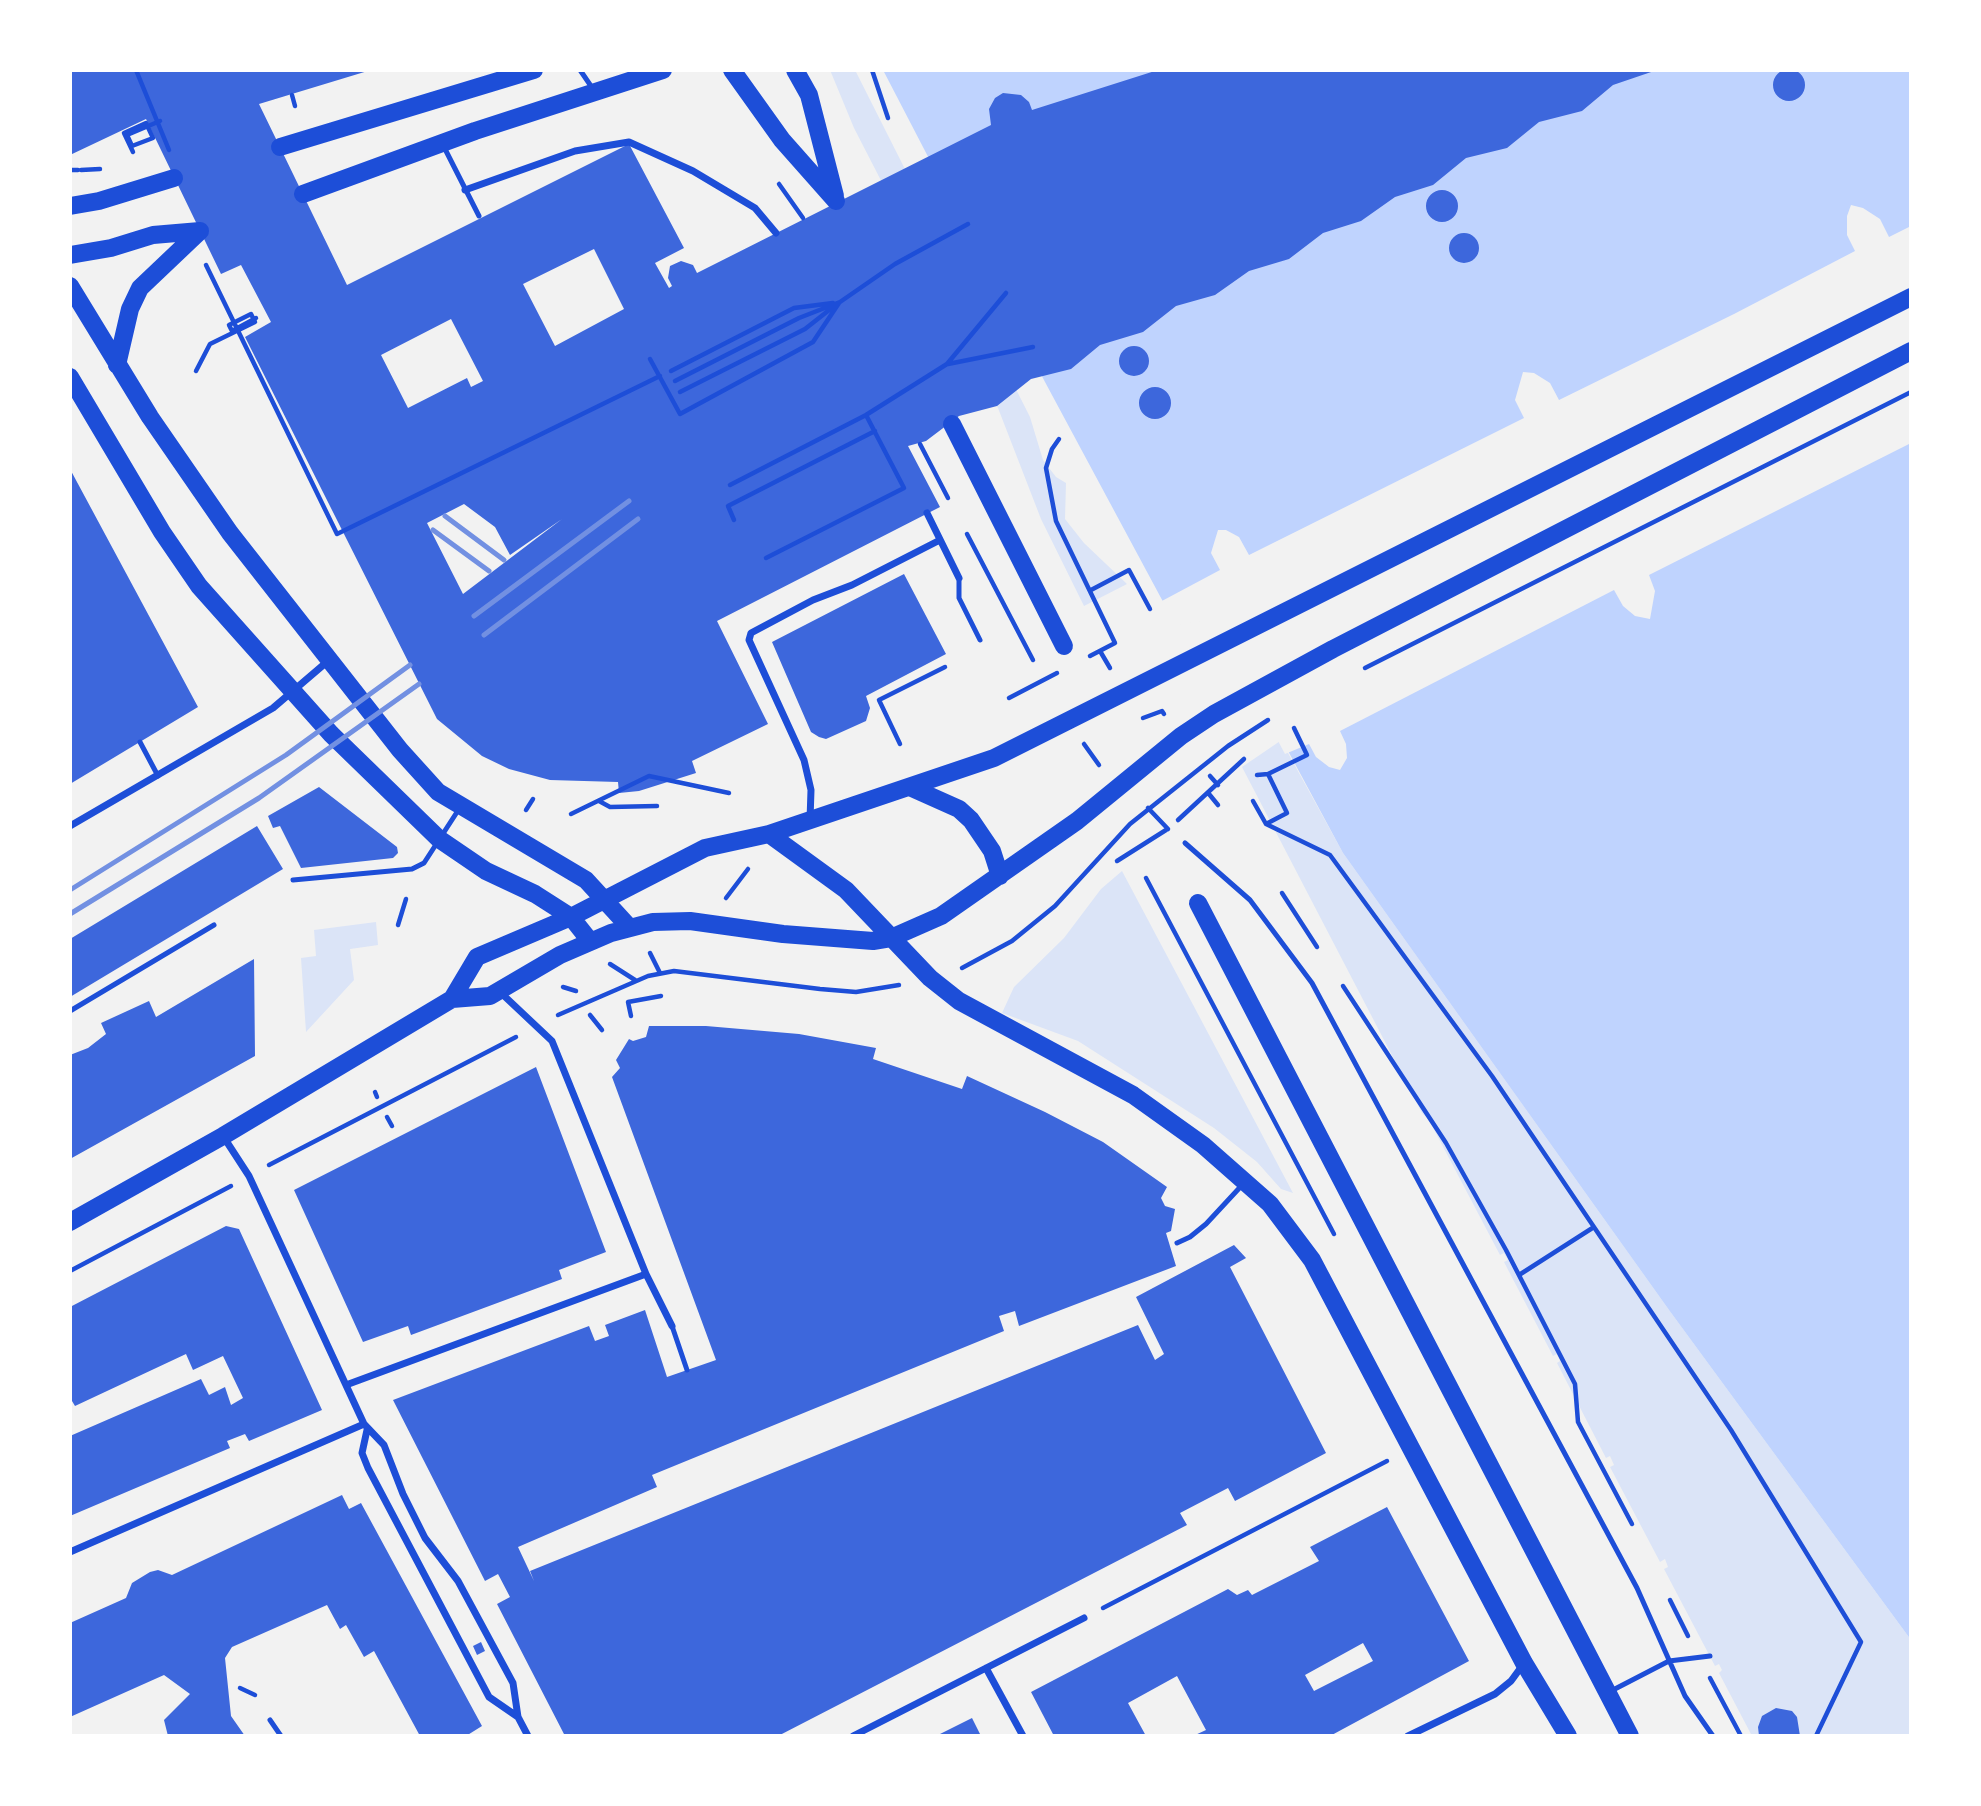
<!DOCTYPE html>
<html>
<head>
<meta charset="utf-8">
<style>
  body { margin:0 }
  #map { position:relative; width:1981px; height:1806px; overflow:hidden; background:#f2f2f2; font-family:Jost,sans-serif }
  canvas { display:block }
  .frame { position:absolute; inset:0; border:72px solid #fff; pointer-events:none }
</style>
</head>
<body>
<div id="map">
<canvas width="1981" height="1806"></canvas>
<div class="frame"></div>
</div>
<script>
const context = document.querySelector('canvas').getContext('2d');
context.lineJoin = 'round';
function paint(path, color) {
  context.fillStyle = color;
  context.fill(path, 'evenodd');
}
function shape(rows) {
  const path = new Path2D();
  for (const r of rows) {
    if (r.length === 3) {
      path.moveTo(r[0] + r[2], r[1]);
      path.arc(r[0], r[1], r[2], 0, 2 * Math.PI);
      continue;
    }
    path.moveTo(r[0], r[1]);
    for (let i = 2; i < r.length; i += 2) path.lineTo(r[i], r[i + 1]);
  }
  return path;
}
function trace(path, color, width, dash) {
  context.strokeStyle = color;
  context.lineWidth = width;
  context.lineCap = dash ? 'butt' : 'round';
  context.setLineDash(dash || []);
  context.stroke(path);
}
paint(shape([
  [830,70,855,70,1030,417,1043,460,1056,477,1066,483,1065,519,1084,543,1127,584,1084,606,1041,519,998,408,854,128],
  [1289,735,1288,753,1343,853,1669,1310,1911,1640,1911,1730,1908,1736,1752,1736,1719,1673,1722,1670,1719,1664,1715,1666,1664,1569,1668,1567,1665,1559,1660,1562,1610,1467,1614,1465,1610,1456,1606,1458,1557,1363,1560,1361,1557,1354,1553,1356,1504,1262,1508,1260,1504,1253,1500,1255,1429,1120,1422,1113,1242,767],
  [1122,871,1293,1193,1281,1189,1257,1162,1214,1128,1078,1041,1002,1013,1014,987,1064,938,1101,889],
  [376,922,378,945,350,949,354,980,306,1032,301,958,316,956,314,930]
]), '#dbe4f7');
paint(shape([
  [883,70,1911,70,1911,1640,1669,1310,1343,853,1224,632,1214,622,1199,618,1175,624,1045,382]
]), '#bfd3fe');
paint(shape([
  [1851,205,1863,208,1880,219,1889,237,1911,226,1911,443,1649,575,1655,591,1650,619,1635,616,1623,606,1614,590,1340,731,1346,744,1347,758,1340,770,1329,767,1316,757,1309,744,1285,754,1221,634,1212,625,1199,621,1172,626,1160,602,1220,570,1211,553,1218,530,1226,530,1239,537,1249,555,1524,418,1515,400,1523,372,1534,373,1550,383,1559,400,1734,314,1855,251,1847,235,1847,216]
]), '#f2f2f2');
paint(shape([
  [1789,85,16],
  [70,70,371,70,259,104,347,285,629,144,684,248,655,263,669,288,672,286,668,278,670,266,681,261,693,265,697,273,991,125,989,109,995,98,1003,93,1021,95,1029,102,1032,110,1158,70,1657,70,1613,85,1582,111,1539,122,1507,148,1466,158,1433,185,1395,197,1361,221,1323,233,1289,259,1249,271,1215,295,1176,306,1143,332,1100,345,1071,369,1031,379,997,406,959,416,926,441,908,446,940,507,717,621,768,724,692,761,696,773,639,791,619,793,618,782,550,780,509,769,482,756,437,719,245,337,271,322,241,265,221,274,146,119,70,155],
  [594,249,624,309,555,346,523,284],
  [451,319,483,381,471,387,467,378,408,408,381,355],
  [464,504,495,527,510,555,562,519,463,594,427,523],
  [1442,206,16],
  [1464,248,15],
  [1134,361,15],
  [1155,403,16],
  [70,469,198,707,70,784],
  [904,574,946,654,866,696,870,708,866,721,826,739,819,737,811,732,772,642],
  [319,787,397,847,398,853,393,858,301,868,280,826,273,828,268,816],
  [257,826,283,869,70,997,70,939],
  [254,959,255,1056,70,1159,70,1055,88,1048,106,1034,101,1023,149,1001,156,1017],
  [649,1026,706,1026,799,1034,876,1048,873,1059,962,1089,967,1076,1045,1112,1103,1142,1167,1187,1161,1198,1165,1206,1175,1209,1171,1231,1166,1233,1176,1266,1019,1326,1015,1311,999,1316,1004,1331,652,1475,657,1487,518,1547,534,1581,530,1571,1138,1325,1155,1360,1164,1354,1136,1297,1234,1245,1246,1258,1230,1267,1326,1453,1235,1501,1228,1488,1180,1513,1187,1525,778,1736,565,1736,497,1604,510,1597,498,1574,485,1581,393,1400,589,1326,595,1341,609,1336,605,1325,645,1310,667,1377,716,1360,612,1077,620,1068,616,1060,629,1039,633,1041,646,1037],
  [536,1067,606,1252,559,1270,562,1279,411,1335,408,1326,363,1342,294,1190],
  [226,1226,239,1229,322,1410,249,1441,245,1434,227,1441,230,1448,70,1516,70,1436,201,1379,209,1395,225,1387,231,1405,243,1398,223,1356,193,1370,186,1354,75,1406,72,1401,70,1404,70,1307],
  [342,1495,349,1509,361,1503,482,1726,466,1736,420,1736,374,1651,364,1657,346,1625,340,1629,327,1605,232,1647,225,1658,231,1716,245,1736,168,1736,164,1720,190,1694,164,1675,70,1717,70,1623,126,1598,132,1583,150,1572,158,1570,172,1575],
  [1387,1507,1469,1661,1330,1736,1193,1736,1206,1730,1177,1676,1128,1703,1146,1736,1054,1736,1031,1692,1228,1589,1237,1595,1248,1590,1252,1595,1319,1561,1310,1547],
  [1363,1643,1373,1661,1314,1691,1305,1675],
  [481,1642,485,1651,477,1655,473,1646],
  [1776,1708,1792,1711,1797,1717,1800,1736,1759,1736,1758,1727,1762,1716],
  [972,1718,981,1736,936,1736]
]), '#3d67dc');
trace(shape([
  [136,70,169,150],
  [872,70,888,118],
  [292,95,295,106],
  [133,152,124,133,146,123,153,138,132,146,127,135,160,121],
  [70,170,78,170],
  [81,170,100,169],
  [779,184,803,218],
  [206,265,337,534,660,376],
  [650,359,680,414,813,342,839,303],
  [948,364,1033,347],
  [196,371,210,344,255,322,251,314,229,325,232,331,256,318],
  [671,371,794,308,833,303],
  [675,381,799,318,840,302,895,264,968,224],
  [680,392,805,329,833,307],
  [1059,439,1052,449,1046,468,1056,521,1115,643,1090,656],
  [920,444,948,498],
  [730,485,866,415,947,364,1006,293],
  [734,520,728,506,875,431],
  [967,534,1033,660],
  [766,558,904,488,866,415],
  [1091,590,1129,570,1150,609],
  [1100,651,1110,668],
  [1365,668,1911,392],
  [1009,698,1057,673],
  [1143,718,1162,711,1164,714],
  [900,744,879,700,945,667],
  [1084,744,1099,765],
  [1257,775,1268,774,1307,755,1294,728],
  [1210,776,1218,785],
  [1209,794,1218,805],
  [599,801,610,807,657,806],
  [1253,801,1266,824],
  [1148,808,1168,829],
  [526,810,533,799],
  [571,814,649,776,729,793],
  [1178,820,1244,759],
  [1266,824,1330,855,1492,1076,1731,1430,1861,1642,1816,1736],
  [1266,824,1287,813,1268,774],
  [1117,861,1166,830],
  [1146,878,1334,1234],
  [1282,893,1317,947],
  [726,898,748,869],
  [398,925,406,899],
  [650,953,660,973],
  [610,964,635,980],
  [962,968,1012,941,1055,906,1130,824,1228,746,1268,720],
  [1343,986,1446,1143,1506,1250,1575,1384,1578,1422,1632,1524],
  [563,987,576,991],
  [558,1015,648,976,674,971,820,989,856,992,899,985],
  [590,1015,602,1030],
  [631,1016,628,1002,661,996],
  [375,1092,377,1097],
  [387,1117,392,1126],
  [269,1165,516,1037],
  [70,1271,231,1186],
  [1519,1275,1594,1227],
  [1670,1600,1688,1636],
  [1103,1608,1387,1461],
  [1710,1678,1741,1736],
  [240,1688,255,1695]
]), '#1d4ed8', 4.5);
trace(shape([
  [580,70,593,89],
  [444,147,479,216],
  [959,578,959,598,980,640],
  [140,742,158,776],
  [1185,843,1250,900,1312,983,1637,1588,1685,1696,1713,1736],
  [293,880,412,869,424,863,459,809],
  [70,1011,214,925],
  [1177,1243,1190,1237,1206,1224,1244,1183],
  [672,1326,687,1370],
  [1611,1691,1669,1661,1710,1656],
  [270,1720,281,1736]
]), '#1d4ed8', 5);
trace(shape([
  [465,190,575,151,629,142,693,171,755,208,776,233],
  [927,513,959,578],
  [810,820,811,790,804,760,749,640,751,633,813,600,852,585,940,540],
  [70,826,273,708,328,661],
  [500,992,552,1041,646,1274,672,1326],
  [223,1136,249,1176,364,1424,384,1445,403,1494,425,1538,458,1581,513,1683,518,1717,528,1736],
  [346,1385,646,1274],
  [367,1430,362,1453,368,1468,489,1697,518,1717],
  [70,1552,364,1424],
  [986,1668,1023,1736],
  [853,1736,1084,1618],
  [1408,1736,1495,1694,1511,1681,1522,1666]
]), '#1d4ed8', 7);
trace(shape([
  [732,70,782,140,836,201],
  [795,70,809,95,835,196],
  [280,147,534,70],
  [303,194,475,131,663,70],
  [70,206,99,201,174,178],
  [70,255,111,248,153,235,200,231],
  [70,286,150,417,230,533,400,750,438,792,586,880,630,928],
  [117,365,130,309,140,288,200,231],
  [70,377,162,532,199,586,331,734,439,839,486,871,535,894,571,917,590,941],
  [952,424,1064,646],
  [912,788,959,809,971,820,992,851,1000,876],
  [769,834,846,890,930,978,959,1001,1133,1095,1203,1145,1270,1204,1312,1260,1524,1663,1568,1736],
  [1198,903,1630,1736],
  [452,999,477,957,571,917,705,848,769,834,994,758,1911,297],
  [70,1222,223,1136,452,999,490,996,560,955,611,933,653,922,690,921,783,934,873,941,891,938,941,916,1077,821,1181,736,1214,714,1333,649,1911,351]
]), '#1d4ed8', 18);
trace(shape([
  [445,516,504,560],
  [433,530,489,571],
  [474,616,629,501],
  [484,635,638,519],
  [70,890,286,755,410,665],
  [70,914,259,798,419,684]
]), '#7290e2', 5);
</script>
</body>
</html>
